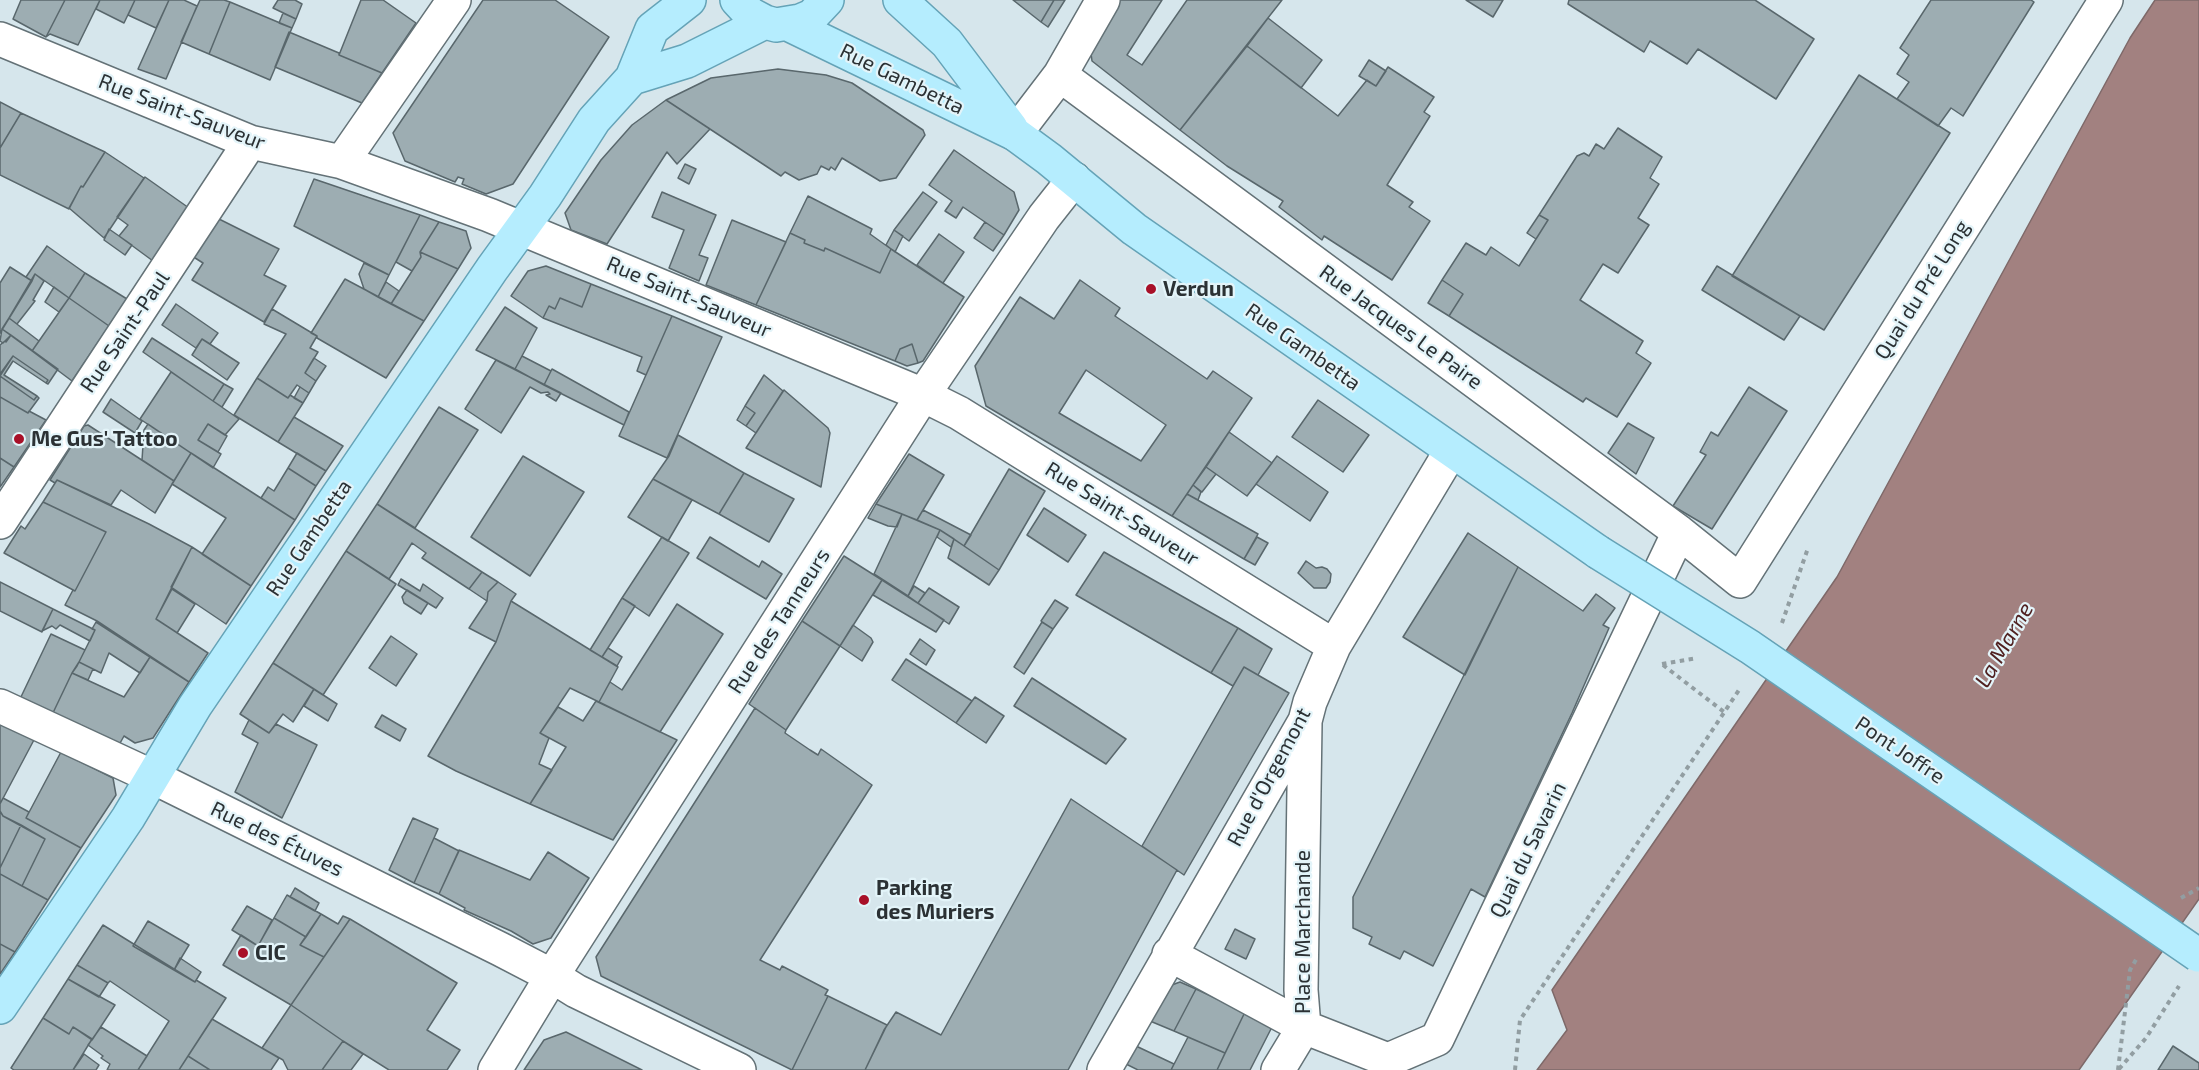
<!DOCTYPE html>
<html>
<head>
<meta charset="utf-8">
<style>
  body { margin:0 }
  canvas { display:block; background:#d6e6ec }
</style>
</head>
<body>
<canvas width="2199" height="1070"></canvas>
<script>
const context = document.querySelector('canvas').getContext('2d');
context.lineJoin = 'round';
function paint(path, color) {
  context.fillStyle = color;
  context.fill(path, 'evenodd');
}
function shape(rows) {
  const path = new Path2D();
  for (const r of rows) {
    path.moveTo(r[0], r[1]);
    for (let i = 2; i < r.length; i += 2) path.lineTo(r[i], r[i + 1]);
  }
  return path;
}
function trace(path, color, width, dash) {
  context.strokeStyle = color;
  context.lineWidth = width;
  context.lineCap = dash ? 'butt' : 'round';
  context.setLineDash(dash || []);
  context.stroke(path);
}
function label(font, color, halo, rows, align = 'center') {
  context.font = font + ' "Exo 2",sans-serif';
  context.lineWidth = 4.5;
  context.setLineDash([]);
  context.textBaseline = 'middle';
  context.strokeStyle = halo;
  context.fillStyle = color;
  for (const [text, x, y, turn = 0] of rows) {
    context.save();
    context.translate(x, y);
    context.rotate((+turn || 0) * Math.PI / 180);
    context.textAlign = isNaN(turn) ? turn : align;
    if (halo) context.strokeText(text, 0, 0);
    context.fillText(text, 0, 0);
    context.restore();
  }
}
const water = shape([
  [2155,0,2199,0,2199,899,2079,1070,1537,1070,1567,1030,1552,990,1837,577,2130,38,2155,0]
]);
paint(water, '#a28180');
trace(water, '#7e6969', 1.5);
const building = shape([
  [21,0,65,0,46,37,13,19,21,0],
  [65,0,100,0,78,45,50,34,46,37,65,0],
  [100,0,135,0,124,23,96,9,100,0],
  [135,0,169,0,156,28,128,15,135,0],
  [169,0,184,0,197,6,166,79,138,69,169,0],
  [200,0,224,0,230,2,209,54,181,42,200,0],
  [278,0,295,0,302,4,296,19,273,8,278,0],
  [361,0,383,0,416,23,382,73,339,55,361,0],
  [483,0,555,0,609,37,513,184,486,194,462,184,464,179,458,177,455,182,405,161,393,133,483,0],
  [1013,0,1054,0,1041,22,1013,0],
  [1054,0,1065,0,1048,27,1041,22,1054,0],
  [1119,0,1162,0,1127,55,1142,65,1187,0,1282,0,1180,130,1092,61,1090,46,1119,0],
  [1466,0,1503,0,1493,17,1466,0],
  [1569,0,1755,0,1814,39,1776,99,1698,49,1687,64,1650,41,1644,52,1568,4,1569,0],
  [1931,0,2031,0,2034,2,1963,116,1951,108,1938,126,1897,99,1909,82,1897,74,1909,55,1900,48,1931,0],
  [230,2,292,28,270,80,209,54,230,2],
  [283,13,296,19,292,28,279,23,283,13],
  [1268,18,1322,60,1301,88,1247,46,1268,18],
  [289,32,339,53,339,55,382,73,362,103,275,67,289,32],
  [1247,46,1338,116,1367,80,1376,86,1388,67,1434,97,1424,112,1430,116,1387,185,1413,202,1409,207,1430,221,1392,280,1324,236,1322,240,1279,207,1283,201,1227,166,1180,130,1247,46],
  [1369,60,1386,71,1376,86,1359,76,1369,60],
  [778,69,826,75,852,83,923,130,925,135,896,178,880,181,842,158,835,170,831,167,829,170,821,166,817,174,799,180,785,172,781,176,666,100,711,78,778,69],
  [1859,75,1950,133,1824,330,1732,276,1859,75],
  [666,100,710,129,677,164,667,152,607,244,571,230,565,213,601,160,632,125,666,100],
  [0,102,21,113,0,148,0,102],
  [21,113,105,152,83,187,81,186,69,209,0,175,0,148,21,113],
  [1618,128,1662,157,1650,178,1659,184,1638,218,1649,225,1618,273,1603,264,1580,300,1643,341,1636,353,1651,363,1617,417,1586,398,1583,402,1449,316,1463,294,1442,280,1466,243,1486,255,1491,247,1519,266,1548,220,1539,215,1577,156,1584,153,1589,156,1596,144,1604,149,1618,128],
  [954,150,1014,192,1019,210,1004,235,963,207,956,218,945,211,952,201,929,185,954,150],
  [105,152,144,178,104,238,69,208,81,186,83,187,105,152],
  [685,164,696,169,689,184,678,178,685,164],
  [145,177,189,208,153,261,119,236,128,225,117,217,145,177],
  [314,179,420,215,389,275,294,226,314,179],
  [662,192,716,215,699,255,708,258,699,281,669,268,684,230,652,217,662,192],
  [923,192,937,202,909,241,894,230,923,192],
  [808,196,872,229,870,234,891,249,880,273,825,248,824,251,804,243,805,240,790,233,808,196],
  [420,215,439,222,420,252,421,257,412,271,396,262,420,215],
  [1539,215,1548,220,1536,239,1527,233,1539,215],
  [219,219,279,249,264,275,286,286,264,322,192,280,203,263,192,256,219,219],
  [732,220,786,242,756,305,706,285,732,220],
  [439,222,466,231,471,248,458,269,420,252,439,222],
  [985,222,1004,235,993,251,974,238,985,222],
  [109,229,132,245,125,255,104,240,109,229],
  [894,230,903,236,895,252,886,245,894,230],
  [790,233,805,240,804,243,824,251,825,248,880,273,891,249,964,297,923,361,918,363,912,344,900,349,895,361,756,305,790,233],
  [939,234,964,252,943,283,917,265,939,234],
  [47,246,85,273,69,298,35,274,32,281,26,277,47,246],
  [420,252,458,269,424,321,391,304,421,257,420,252],
  [364,263,389,275,378,297,364,289,359,274,364,263],
  [546,266,591,284,582,307,560,298,555,309,549,306,543,318,511,296,528,271,546,266],
  [1717,266,1800,316,1784,340,1702,290,1717,266],
  [10,267,32,281,0,333,0,283,10,267],
  [85,273,127,299,109,326,69,298,85,273],
  [35,274,44,281,33,300,35,301,17,324,9,318,35,274],
  [345,279,424,321,386,378,317,338,317,336,311,333,345,279],
  [1080,280,1120,308,1115,316,1207,379,1213,371,1252,398,1172,516,986,406,975,366,1020,297,1054,319,1080,280],
  [1086,370,1166,425,1141,461,1059,413,1086,370],
  [1442,280,1463,294,1449,316,1428,303,1442,280],
  [386,282,399,291,391,304,378,297,386,282],
  [591,284,672,316,646,375,637,371,642,357,543,318,549,306,555,309,560,298,582,307,591,284],
  [54,287,69,298,59,312,45,302,54,287],
  [69,298,109,326,72,381,32,351,69,298],
  [176,304,218,333,210,344,202,339,196,348,162,325,176,304],
  [505,307,537,328,515,369,476,350,505,307],
  [272,309,317,336,310,348,318,352,305,373,316,381,309,393,297,385,288,398,257,378,286,334,264,324,272,309],
  [672,316,722,337,667,458,619,436,672,316],
  [9,318,39,341,32,351,2,329,9,318],
  [2,329,11,335,3,343,0,341,2,329],
  [11,335,58,369,48,384,46,383,48,380,13,356,0,374,0,345,5,341,6,342,11,335],
  [152,338,224,384,213,401,143,352,152,338],
  [202,339,239,363,227,380,192,355,202,339],
  [912,344,918,363,907,366,895,361,900,349,912,344],
  [13,356,48,380,46,383,13,361,4,375,37,396,34,400,0,376,13,356],
  [522,356,551,371,544,385,515,369,522,356],
  [314,358,326,366,316,381,305,373,314,358],
  [496,360,561,393,556,401,546,395,550,394,548,392,541,393,530,387,501,433,465,409,496,360],
  [552,369,629,412,624,425,544,385,552,369],
  [171,372,239,419,225,435,208,424,198,440,221,454,213,468,140,419,171,372],
  [764,375,783,391,756,433,746,426,755,413,745,406,764,375],
  [0,376,34,400,37,396,39,398,28,413,0,397,0,376],
  [257,378,288,398,290,395,303,403,278,442,234,415,257,378],
  [224,384,233,389,222,407,213,401,224,384],
  [300,387,309,393,303,403,294,398,300,387],
  [1749,387,1787,411,1712,529,1673,506,1706,455,1700,452,1711,432,1718,436,1749,387],
  [784,390,828,428,830,433,821,487,746,448,784,390],
  [0,397,28,413,29,411,46,420,14,467,0,458,0,397],
  [111,399,142,421,135,433,103,412,111,399],
  [1318,400,1369,435,1343,472,1292,437,1318,400],
  [745,406,755,413,746,426,737,420,745,406],
  [439,407,478,430,415,528,377,504,439,407],
  [294,417,343,446,326,471,278,442,294,417],
  [1628,423,1654,438,1636,474,1608,453,1628,423],
  [148,424,191,453,174,481,142,460,144,430,148,424],
  [208,424,227,436,218,452,198,440,208,424],
  [88,425,174,481,155,513,121,490,111,505,57,480,55,483,50,480,84,426,88,425],
  [1229,432,1272,463,1247,496,1206,467,1229,432],
  [678,435,744,473,719,514,653,479,669,456,678,435],
  [191,453,295,520,251,586,202,554,226,518,172,484,191,453],
  [297,453,326,471,316,486,288,468,297,453],
  [909,454,944,475,917,520,876,504,909,454],
  [523,456,584,492,530,576,471,537,523,456],
  [1277,456,1328,492,1310,521,1256,484,1277,456],
  [0,458,14,467,0,487,0,458],
  [1206,467,1216,474,1202,492,1193,485,1206,467],
  [288,468,316,486,295,520,261,498,268,487,274,491,288,468],
  [1009,469,1045,491,999,570,964,546,1009,469],
  [744,473,794,499,769,542,719,514,744,473],
  [653,479,692,500,668,541,628,517,653,479],
  [57,480,149,524,192,547,156,619,208,653,189,682,97,621,65,605,73,590,75,591,106,532,43,502,57,480],
  [1193,485,1201,492,1198,500,1187,494,1193,485],
  [1187,494,1258,534,1244,559,1172,516,1187,494],
  [43,502,106,532,75,591,4,553,21,526,25,529,43,502],
  [377,504,482,572,469,589,422,558,426,553,412,543,389,579,346,551,377,504],
  [876,504,902,514,897,527,888,526,868,518,876,504],
  [1044,508,1086,535,1068,562,1027,535,1044,508],
  [923,510,971,535,964,546,940,530,917,520,923,510],
  [902,514,940,530,908,596,874,574,902,514],
  [940,530,954,539,951,547,937,537,940,530],
  [1468,533,1518,567,1465,675,1403,637,1468,533],
  [662,537,689,553,649,616,622,598,662,537],
  [710,537,759,567,762,561,782,574,766,599,697,558,710,537],
  [1257,537,1268,543,1255,565,1244,559,1257,537],
  [954,539,999,570,989,585,948,558,954,539],
  [192,547,251,586,226,624,171,587,192,547],
  [346,551,396,584,323,695,273,663,346,551],
  [1104,552,1238,628,1211,673,1076,595,1104,552],
  [844,556,882,580,840,646,802,621,844,556],
  [1306,561,1316,568,1322,567,1327,569,1331,574,1330,582,1326,588,1314,588,1298,573,1306,561],
  [1518,567,1583,611,1596,594,1615,608,1603,625,1609,628,1572,713,1485,897,1471,889,1433,966,1404,951,1400,959,1369,944,1372,937,1353,928,1353,897,1518,567],
  [482,572,498,582,488,592,487,601,469,589,482,572],
  [401,579,420,591,423,584,443,598,436,608,398,585,401,579],
  [882,580,944,620,936,632,873,595,882,580],
  [0,582,53,609,42,632,0,611,0,582],
  [498,582,516,594,511,601,496,642,469,628,487,601,488,592,498,582],
  [914,586,925,593,918,603,908,596,914,586],
  [929,588,959,607,949,624,918,603,929,588],
  [172,589,195,604,177,633,156,619,172,589],
  [407,590,428,603,421,614,404,603,402,597,407,590],
  [622,598,635,606,602,657,590,650,622,598],
  [1055,600,1068,608,1053,629,1041,621,1055,600],
  [511,601,618,667,599,702,570,688,540,733,549,738,539,764,552,770,530,804,456,771,428,756,496,642,511,601],
  [677,604,723,634,660,732,599,702,610,682,622,690,677,604],
  [53,609,95,630,90,641,60,625,56,629,52,626,42,631,53,609],
  [802,621,840,646,786,730,749,704,802,621],
  [96,622,150,657,140,673,109,653,101,673,79,662,95,630,92,629,96,622],
  [1042,622,1053,629,1024,674,1014,667,1042,622],
  [853,625,871,638,873,642,862,661,840,646,853,625],
  [1238,628,1272,649,1258,675,1244,667,1233,686,1211,673,1238,628],
  [51,634,85,650,77,666,72,673,51,717,19,701,51,634],
  [391,636,417,654,396,686,369,668,391,636],
  [920,639,935,650,926,665,910,654,920,639],
  [608,648,622,657,617,666,602,657,608,648],
  [150,657,189,682,153,738,135,743,124,736,119,745,51,717,72,673,124,697,150,657],
  [906,659,972,701,956,723,892,680,906,659],
  [79,662,93,669,88,680,72,673,79,662],
  [273,663,314,689,293,722,283,714,269,733,240,714,273,663],
  [1244,667,1289,693,1184,875,1142,846,1244,667],
  [1032,678,1126,739,1106,764,1014,706,1032,678],
  [314,689,337,704,328,721,304,706,314,689],
  [975,697,1004,716,986,743,956,723,975,697],
  [596,701,677,740,613,840,530,804,566,747,540,733,558,707,583,721,596,701],
  [755,708,786,730,785,733,810,750,818,755,821,749,872,785,760,960,780,970,782,966,828,990,825,995,828,996,792,1070,601,976,596,957,755,708],
  [382,715,406,729,400,741,375,727,382,715],
  [0,720,35,738,0,804,0,720],
  [249,720,269,733,276,724,317,745,282,818,235,792,258,743,242,734,249,720],
  [61,752,113,778,116,795,81,848,26,818,61,752],
  [3,798,29,812,26,818,81,848,48,900,22,886,45,839,3,816,0,811,0,804,3,798],
  [1071,799,1177,870,1068,1070,865,1070,884,1030,896,1012,941,1035,1071,799],
  [0,811,3,816,21,825,0,868,0,811],
  [413,818,438,829,414,883,389,870,413,818],
  [21,825,45,839,22,886,0,874,0,868,21,825],
  [434,838,459,851,439,894,414,883,434,838],
  [459,850,530,880,548,852,589,878,551,938,533,944,511,931,464,910,465,908,439,894,459,850],
  [0,874,48,900,15,952,0,944,0,874],
  [295,888,319,903,315,911,290,897,295,888],
  [287,895,321,914,306,937,274,918,287,895],
  [247,906,272,920,258,946,232,930,247,906],
  [321,914,338,924,343,916,350,919,324,957,300,945,321,914],
  [274,918,306,937,300,945,324,957,291,1005,223,965,241,935,258,946,274,918],
  [350,919,457,983,427,1030,460,1050,447,1070,389,1070,343,1041,291,1005,350,919],
  [148,921,189,945,174,970,133,946,148,921],
  [103,925,195,982,196,980,226,998,179,1070,138,1070,169,1021,110,981,108,983,77,965,103,925],
  [1235,929,1255,939,1246,959,1225,949,1235,929],
  [0,944,15,952,0,974,0,944],
  [180,958,201,972,195,982,174,970,180,958],
  [77,965,108,983,99,997,68,979,77,965],
  [68,979,115,1005,92,1040,73,1027,69,1034,43,1018,68,979],
  [1180,982,1196,989,1174,1031,1150,1021,1169,986,1180,982],
  [1196,989,1245,1012,1225,1053,1174,1031,1196,989],
  [828,996,887,1025,865,1070,792,1070,828,996],
  [291,1005,343,1041,322,1070,288,1070,283,1060,262,1048,291,1005],
  [1245,1012,1273,1025,1250,1070,1217,1070,1245,1012],
  [43,1018,69,1034,73,1027,92,1039,73,1070,14,1070,11,1068,43,1018],
  [212,1019,279,1058,271,1070,210,1070,188,1056,212,1019],
  [101,1027,147,1056,138,1070,107,1070,110,1064,101,1058,103,1056,88,1045,101,1027],
  [566,1032,642,1070,524,1070,544,1040,566,1032],
  [1188,1037,1225,1053,1217,1070,1171,1070,1188,1037],
  [343,1041,363,1054,351,1070,322,1070,343,1041],
  [1136,1046,1174,1064,1171,1070,1138,1070,1126,1064,1136,1046],
  [2173,1046,2199,1063,2199,1070,2158,1070,2173,1046],
  [84,1054,99,1065,96,1070,73,1070,84,1054],
  [188,1056,210,1070,179,1070,188,1056]
]);
paint(building, '#9dadb2');
trace(building, '#59676c', 1.5);
const minor = shape([
  [0,39,250,142,342,162,489,215,923,395,959,413,1334,646],
  [1060,75,1679,532,1740,581,2106,0],
  [1015,134,1060,75,1103,0],
  [342,162,454,0],
  [0,522,250,142],
  [0,706,153,777,500,949,552,976,576,991,739,1070],
  [1169,954,1304,1027,1388,1060,1437,1039,1679,532],
  [1304,1027,1301,990,1305,723],
  [495,1070,552,976,923,395,1044,217,1074,179],
  [1104,1070,1305,721,1310,702,1334,646,1451,451],
  [1278,1070,1304,1027]
]);
const major = shape([
  [737,0,750,14,765,22,776,25,800,21,812,16,827,0],
  [900,0,947,43,1011,128],
  [788,24,1015,134,1049,159,1134,229,1598,552],
  [632,78,687,61,765,22],
  [0,1007,128,818,195,706,492,269,545,196,594,120,632,78,652,29,689,0]
]);
trace(minor, '#647277', 36);
trace(major, '#65a3b7', 36);
trace(shape([
  [1782,623,1808,548],
  [1662,664,1697,658],
  [1663,665,1724,712],
  [2181,898,2199,888],
  [2119,1069,2146,1038,2179,986],
  [1515,1070,1520,1020,1741,687],
  [2118,1070,2130,970,2137,958]
]), '#929ea2', 4, [4.5, 4.5]);
trace(minor, '#fff', 33);
trace(major, '#b5edfe', 33);
const majorBridge = shape([
  [1598,552,1750,647,2198,955]
]);
trace(majorBridge, '#65a3b7', 36, []);
trace(majorBridge, '#b5edfe', 33);
for (const [x, y, r, color] of [
  [1151,289,6,"#a81028"],
  [19,439,6,"#a81028"],
  [864,900,6,"#a81028"],
  [243,953,6,"#a81028"]
]) {
  const dot = new Path2D();
  dot.arc(x, y, r, 0, 2 * Math.PI);
  context.fillStyle = color;
  context.fill(dot);
  trace(dot, '#e3f4f9', 2);
}
label('21px', '#2b3134', '#e3f4f9', [
  ["Rue Gambetta",902,79,26],
  ["Rue Saint-Sauveur",182,112,21],
  ["Quai du Pré Long",1922,290,-58],
  ["Rue Saint-Sauveur",689,297,23],
  ["Rue Jacques Le Paire",1401,327,36],
  ["Rue Saint-Paul",125,332,-56],
  ["Rue Gambetta",1303,347,35],
  ["Rue Saint-Sauveur",1122,514,32],
  ["Rue Gambetta",309,538,-56],
  ["Rue des Tanneurs",779,621,-57],
  ["Pont Joffre",1900,750,34],
  ["Rue d'Orgemont",1269,777,-62],
  ["Rue des Étuves",277,839,26],
  ["Quai du Savarin",1528,850,-64],
  ["Place Marchande",1303,932,-90]
]);
label('bold 21px', '#2b3134', '#e3f4f9', [
  ["Verdun",1163,289],
  ["Me Gus' Tattoo",31,439],
  ["Parking",876,888],
  ["des Muriers",876,912],
  ["CIC",255,953]
], 'left');
label('italic 22px', '#502121', '#e3f4f9', [
  ["La Marne",2004,645,-60]
]);
</script>
</body>
</html>
